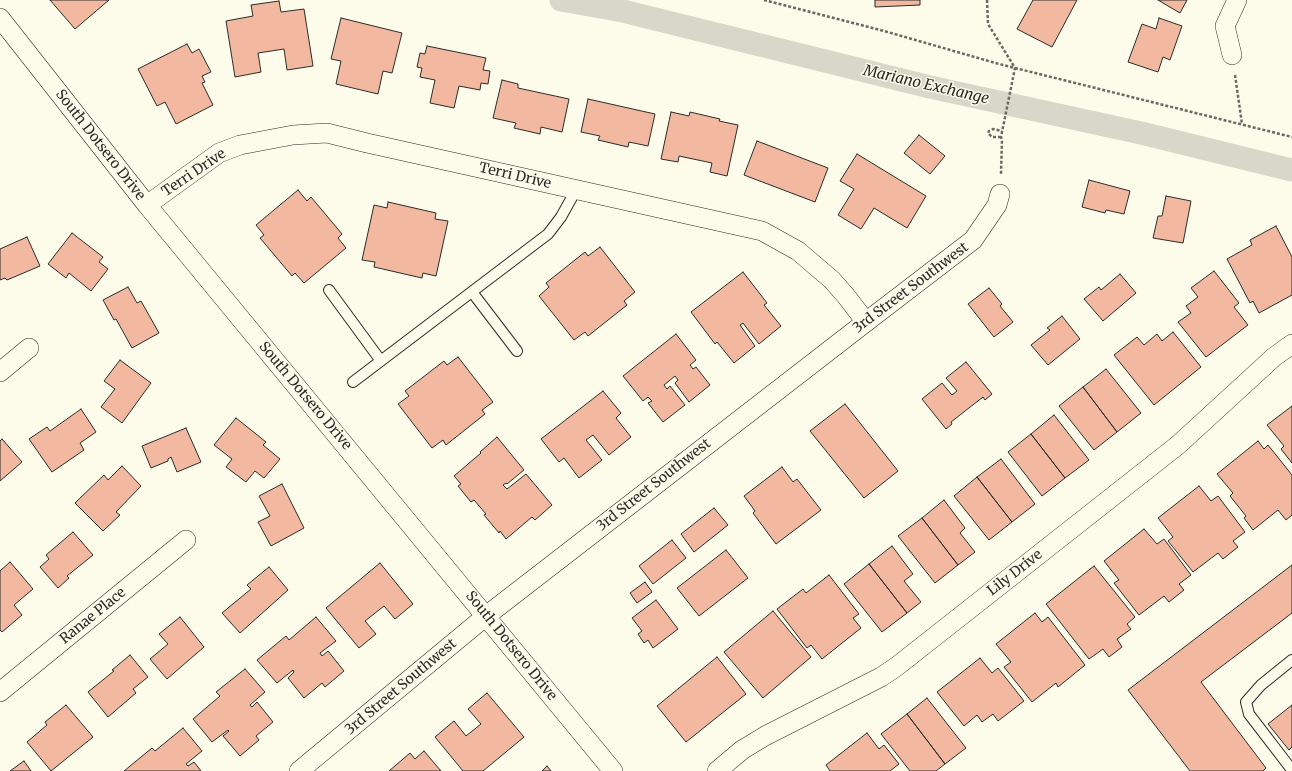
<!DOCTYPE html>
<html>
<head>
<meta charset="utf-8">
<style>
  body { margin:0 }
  canvas { display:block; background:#fdfbea }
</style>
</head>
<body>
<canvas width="1292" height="771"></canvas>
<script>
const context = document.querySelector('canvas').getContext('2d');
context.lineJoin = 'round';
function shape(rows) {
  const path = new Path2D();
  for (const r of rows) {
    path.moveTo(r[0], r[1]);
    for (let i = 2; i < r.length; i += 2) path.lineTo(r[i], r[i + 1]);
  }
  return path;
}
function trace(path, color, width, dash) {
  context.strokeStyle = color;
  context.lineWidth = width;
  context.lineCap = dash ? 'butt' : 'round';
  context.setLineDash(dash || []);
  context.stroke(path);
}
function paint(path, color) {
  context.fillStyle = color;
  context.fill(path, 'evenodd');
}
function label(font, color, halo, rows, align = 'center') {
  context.font = font + ' Merriweather,serif';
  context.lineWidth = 3;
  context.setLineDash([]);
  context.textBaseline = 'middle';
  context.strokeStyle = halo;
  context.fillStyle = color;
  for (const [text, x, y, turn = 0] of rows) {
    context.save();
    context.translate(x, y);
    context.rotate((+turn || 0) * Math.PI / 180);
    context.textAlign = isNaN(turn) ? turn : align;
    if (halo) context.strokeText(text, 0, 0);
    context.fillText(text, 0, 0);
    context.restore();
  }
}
trace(shape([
  [561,0,623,11,930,87,1141,133,1292,170]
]), '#d8d7c9', 23);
const building = shape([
  [50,0,109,0,75,29,50,0],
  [875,0,920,0,920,5,875,7,875,0],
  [1033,0,1077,0,1052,47,1017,29,1033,0],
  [1158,0,1187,0,1180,13,1158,0],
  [279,1,281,12,304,9,313,66,287,70,284,49,258,53,261,72,235,77,226,21,253,16,251,5,279,1],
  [341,18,402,33,392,73,383,71,378,94,336,84,341,61,331,59,341,18],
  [1159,18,1182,26,1170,60,1163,57,1158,72,1128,62,1142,24,1156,29,1159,18],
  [187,44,192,53,199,49,211,72,202,76,205,82,202,83,213,105,176,124,165,102,157,106,138,69,187,44],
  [427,46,486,58,483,70,490,71,488,84,481,83,480,90,459,86,454,108,430,103,435,80,420,77,422,68,417,67,420,53,425,54,427,46],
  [502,80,518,84,518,88,569,99,562,132,541,127,540,134,514,128,516,123,493,118,502,80],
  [588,99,655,114,648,146,629,142,628,147,598,140,600,136,581,132,588,99],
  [671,112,689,116,690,112,720,119,719,121,738,125,727,176,710,172,712,163,679,156,678,162,661,159,671,112],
  [919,135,945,156,930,174,904,153,919,135],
  [757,141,828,168,815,202,744,175,757,141],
  [857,154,926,196,907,228,874,208,861,229,838,215,854,189,840,181,857,154],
  [1089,180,1130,191,1124,214,1106,210,1105,213,1082,207,1089,180],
  [298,190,307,201,311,197,342,234,338,238,346,248,304,283,295,273,292,276,260,238,264,235,256,225,298,190],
  [1166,196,1191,201,1183,243,1153,238,1158,216,1162,216,1166,196],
  [388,202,436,213,435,219,448,221,436,276,423,273,422,278,374,267,375,262,362,260,374,205,387,208,388,202],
  [1276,226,1292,257,1292,295,1259,313,1253,301,1250,303,1227,259,1252,245,1250,240,1276,226],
  [72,233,103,257,99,262,108,269,91,291,69,273,66,278,48,264,72,233],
  [27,237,40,266,7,280,5,278,0,280,0,249,27,237],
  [600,247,635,292,624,301,627,305,588,336,585,332,574,340,539,296,549,287,546,283,585,252,588,256,600,247],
  [1214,271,1239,303,1234,307,1248,325,1206,357,1178,322,1191,313,1186,306,1198,297,1191,288,1214,271],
  [743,272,767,303,764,305,781,326,759,344,743,323,740,325,755,346,734,363,717,342,715,344,691,312,743,272],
  [1120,274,1136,293,1103,321,1084,299,1099,287,1101,290,1120,274],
  [128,287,137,303,141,301,159,333,132,348,116,319,114,320,103,300,128,287],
  [989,288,1002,304,1000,306,1013,322,994,337,968,304,989,288],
  [1062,316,1080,339,1048,365,1031,345,1050,330,1047,328,1062,316],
  [1173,332,1201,367,1154,405,1114,355,1137,337,1144,345,1157,334,1162,341,1173,332],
  [676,334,696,360,690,365,693,369,696,367,710,385,689,402,675,383,678,380,675,376,664,385,667,389,670,386,685,405,663,422,648,403,652,401,648,397,643,401,623,376,676,334],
  [458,357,493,402,482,410,485,414,446,445,443,440,432,448,398,404,409,396,405,391,444,361,447,365,458,357],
  [120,360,151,383,122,423,101,407,115,389,104,381,120,360],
  [966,362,992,394,985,400,983,397,951,422,952,424,946,429,922,399,942,383,952,395,957,391,946,378,966,362],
  [1106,369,1141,413,1117,432,1083,387,1106,369],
  [1083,387,1117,432,1094,450,1059,406,1083,387],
  [603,391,621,413,616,418,631,437,609,455,593,435,586,440,602,460,579,478,564,458,559,462,541,439,603,391],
  [845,404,898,471,864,498,810,431,845,404],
  [1292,406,1292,463,1281,449,1284,446,1267,425,1292,406],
  [81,409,96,432,80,443,84,450,52,472,29,439,47,427,50,431,81,409],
  [1054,415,1089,460,1065,478,1031,434,1054,415],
  [236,418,266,442,263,445,280,459,264,478,255,471,246,482,226,467,232,459,214,445,236,418],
  [186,428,201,462,177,472,171,457,168,459,168,461,151,468,142,446,186,428],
  [1031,434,1065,478,1042,496,1008,452,1031,434],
  [497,437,524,470,507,484,506,483,503,485,507,489,526,474,552,505,535,520,532,517,506,539,500,531,499,533,484,515,486,514,474,500,471,502,458,486,461,484,454,476,481,453,480,452,497,437],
  [2,439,22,462,0,481,0,441,2,439],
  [1258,441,1264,449,1268,445,1292,475,1292,515,1286,520,1278,510,1253,530,1244,518,1246,516,1230,496,1233,493,1217,474,1258,441],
  [1001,459,1035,504,1012,522,977,477,1001,459],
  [122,466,141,486,116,512,120,515,103,531,75,503,104,475,108,480,122,466],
  [782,467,793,482,797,479,821,510,776,544,753,513,755,511,744,496,782,467],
  [977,477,1012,522,989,540,954,496,977,477],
  [282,484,304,528,271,546,258,522,270,516,259,496,282,484],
  [1199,486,1211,501,1218,496,1245,532,1233,541,1238,547,1223,559,1218,553,1193,572,1168,541,1173,537,1158,518,1199,486],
  [944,500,965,528,960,533,975,552,958,565,922,518,944,500],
  [714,508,728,525,694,552,681,534,714,508],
  [922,518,958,565,935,583,898,536,922,518],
  [1144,529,1157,544,1164,539,1191,575,1179,584,1184,590,1169,602,1164,596,1139,615,1114,583,1119,580,1104,561,1144,529],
  [73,532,93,555,67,576,69,578,58,588,40,567,49,559,46,555,73,532],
  [672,540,686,558,653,584,639,566,672,540],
  [892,546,913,574,904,581,921,602,907,613,869,564,892,546],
  [726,550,748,578,699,616,677,588,726,550],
  [10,562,33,589,14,605,22,615,2,632,0,630,0,571,10,562],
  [380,563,413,604,395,619,384,606,365,621,376,634,359,648,326,608,380,563],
  [869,564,907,613,882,632,844,584,869,564],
  [1292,565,1292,613,1201,682,1266,768,1263,771,1190,771,1128,690,1292,565],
  [1094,566,1135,617,1127,624,1131,629,1117,639,1122,647,1109,657,1103,649,1089,659,1046,604,1094,566],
  [269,567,288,590,240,633,222,613,251,589,247,585,269,567],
  [829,575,859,614,853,618,861,628,822,659,811,645,807,648,777,609,803,589,806,593,829,575],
  [645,582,652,592,637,603,630,593,645,582],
  [656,600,678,629,653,648,648,640,644,643,638,634,642,631,632,618,656,600],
  [773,611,811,657,763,698,724,652,773,611],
  [1035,613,1042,622,1048,617,1085,665,1058,687,1056,683,1032,702,1004,667,1011,662,996,644,1035,613],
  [180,617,204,647,167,679,150,659,168,644,159,634,180,617],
  [316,617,336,641,320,653,322,656,328,651,344,671,325,687,322,683,304,698,288,678,294,672,293,670,277,683,257,660,286,636,289,640,316,617],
  [130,655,148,677,133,689,136,693,108,717,88,692,114,671,112,670,130,655],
  [717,657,746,694,686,742,657,706,717,657],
  [980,658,992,673,998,668,1024,701,998,721,993,714,982,722,977,715,964,726,937,692,980,658],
  [245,669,265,692,250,705,252,707,257,702,273,722,256,736,259,740,240,756,223,736,229,731,228,730,212,742,193,719,220,696,216,692,245,669],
  [487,693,524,737,483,771,463,771,435,737,454,721,466,736,481,724,468,709,487,693],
  [927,698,966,748,945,764,907,714,927,698],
  [66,705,93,737,51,771,27,742,47,725,45,722,66,705],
  [1292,705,1292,747,1289,750,1268,724,1292,705],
  [907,714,945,764,936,771,910,771,881,734,907,714],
  [183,728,202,751,186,764,188,766,194,762,201,771,124,771,152,748,155,751,183,728],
  [867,733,879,749,884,745,899,764,890,771,830,771,826,765,867,733],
  [424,751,441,771,389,771,410,753,415,759,424,751],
  [24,761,31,771,10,771,24,761],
  [547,766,551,771,542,771,547,766]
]);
paint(building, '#f2b8a0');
trace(building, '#2b2b2b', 1);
const service = shape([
  [329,290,381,361],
  [472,292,517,351],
  [353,382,548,234,561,217,576,190],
  [1292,660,1261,685,1246,702,1249,714,1292,770]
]);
const minor = shape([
  [0,18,147,205,613,771],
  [1232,55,1225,26,1237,0],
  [147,205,219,153,240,145,293,135,327,133,367,143,762,231,798,251,832,280,846,296,866,322],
  [0,372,29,348],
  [0,692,186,540],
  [299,771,486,616,866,322,973,240,997,205,1000,194],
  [717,771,742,750,765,736,881,677,896,667,1178,445,1274,357,1292,344]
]);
trace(service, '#2b2b2b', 12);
trace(minor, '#2b2b2b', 20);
trace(shape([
  [764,0,884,31,999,64,1292,137],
  [987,0,988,24,1015,68,1001,137,1002,140,1001,174],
  [1235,75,1242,124],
  [1001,137,992,137,988,133,989,131,993,129,1002,131]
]), '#6a6964', 2.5, [3, 2]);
trace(service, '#fdfbea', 10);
trace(minor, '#fdfbea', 19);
label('14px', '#2b2b2b', '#fdfbea', [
  ["South Dotsero Drive",100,145,52],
  ["Terri Drive",194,173,-34],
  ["Terri Drive",515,176,13],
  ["3rd Street Southwest",911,288,-37],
  ["South Dotsero Drive",305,396,50],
  ["3rd Street Southwest",654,485,-38],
  ["Lily Drive",1015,573,-38],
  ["Ranae Place",93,616,-39],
  ["South Dotsero Drive",511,646,51],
  ["3rd Street Southwest",401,687,-40]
]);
label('italic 15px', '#2b2b2b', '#fdfbea', [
  ["Mariano Exchange",926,85,13]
]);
</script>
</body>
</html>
